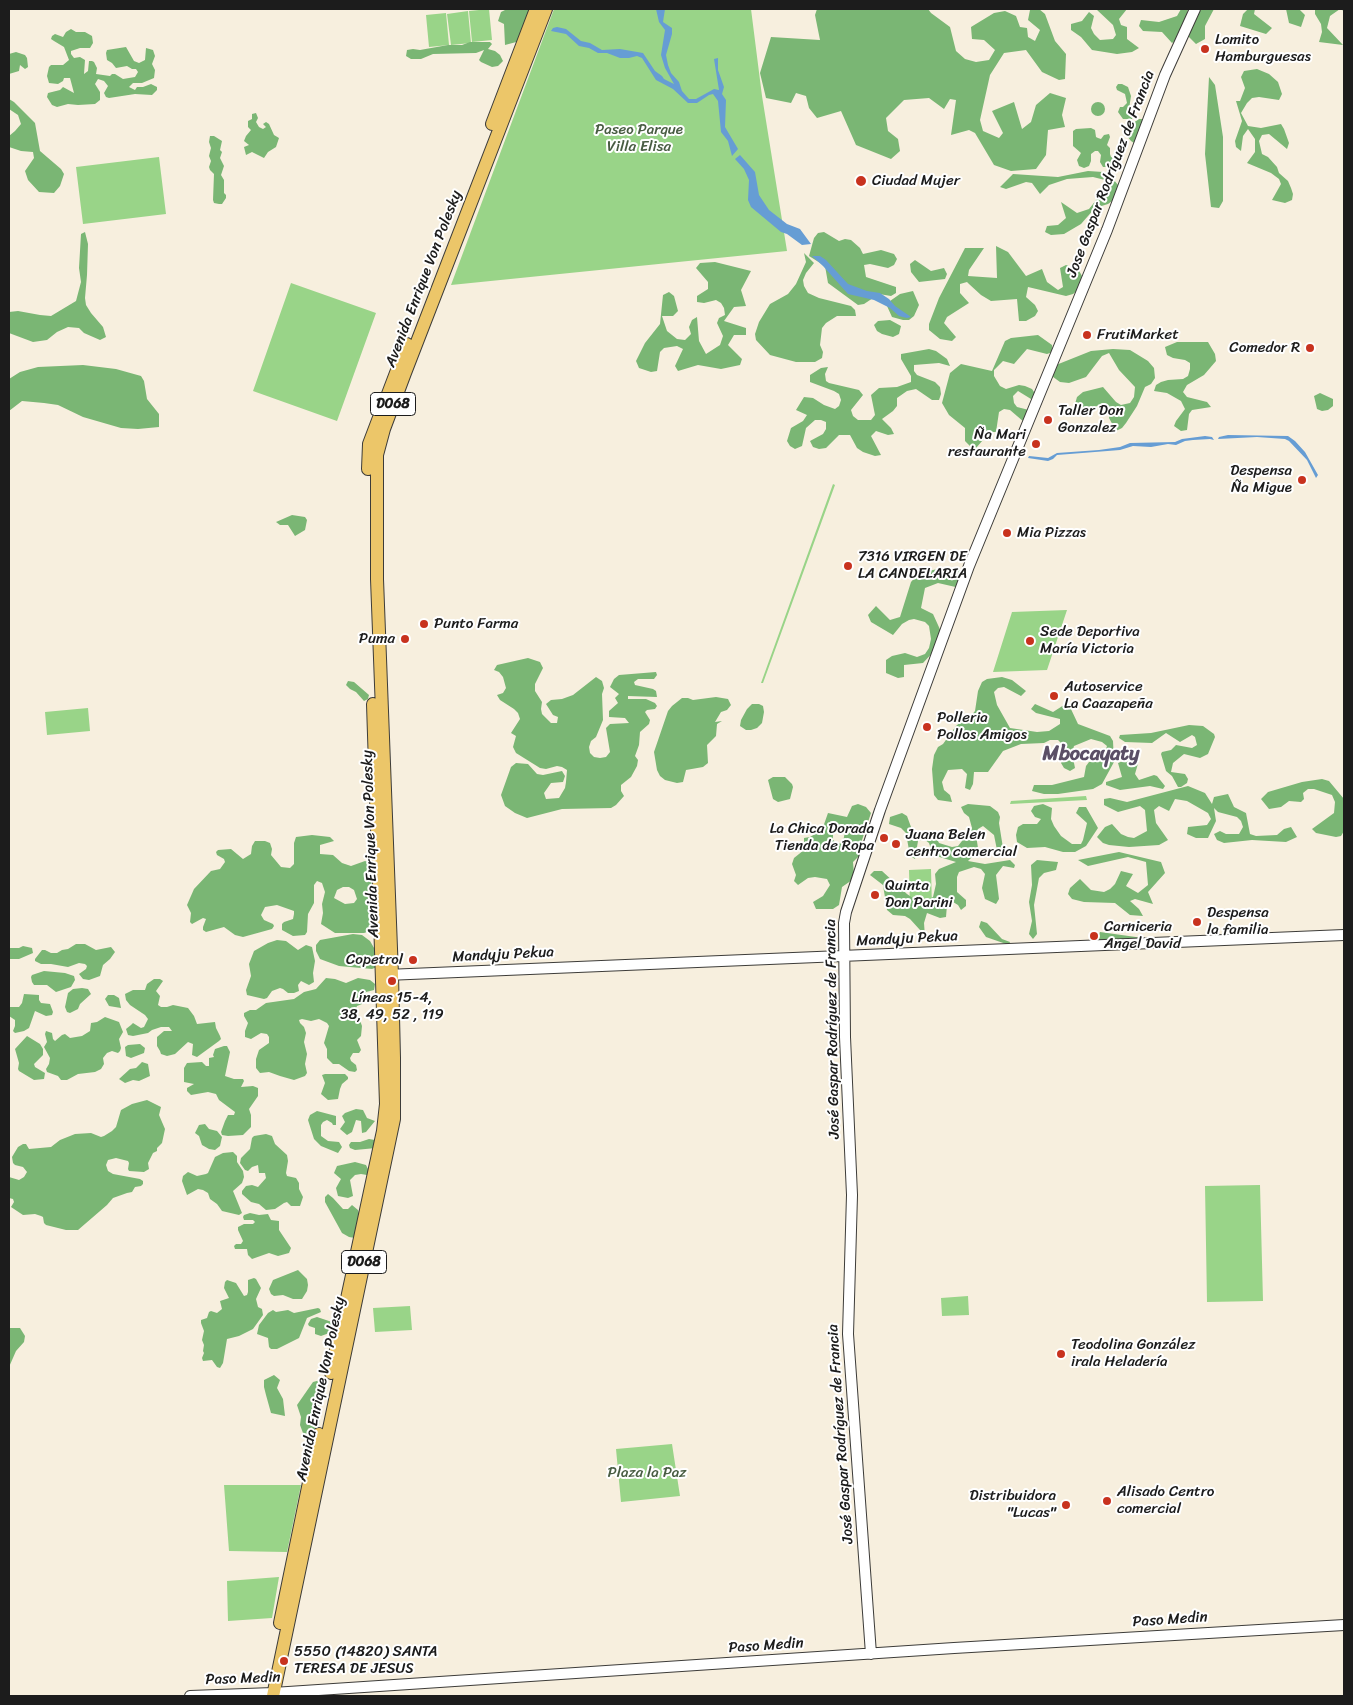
<!DOCTYPE html>
<html>
<head>
<meta charset="utf-8">
<style>
  body { margin:0 }
  #map { position:relative; width:1353px; height:1705px; overflow:hidden; background:#f7efde; font-family:Sriracha,sans-serif }
  canvas { display:block }
  .frame { position:absolute; inset:0; border:10px solid #1c1c1c; pointer-events:none }
</style>
</head>
<body>
<div id="map">
<canvas width="1353" height="1705"></canvas>
<div class="frame"></div>
</div>
<script>
const context = document.querySelector('canvas').getContext('2d');
context.lineJoin = 'round';
function paint(path, color) {
  context.fillStyle = color;
  context.fill(path, 'evenodd');
}
function shape(rows) {
  const path = new Path2D();
  for (const r of rows) {
    if (r.length === 3) {
      path.moveTo(r[0] + r[2], r[1]);
      path.arc(r[0], r[1], r[2], 0, 2 * Math.PI);
      continue;
    }
    path.moveTo(r[0], r[1]);
    for (let i = 2; i < r.length; i += 2) path.lineTo(r[i], r[i + 1]);
  }
  return path;
}
function trace(path, color, width, dash) {
  context.strokeStyle = color;
  context.lineWidth = width;
  context.lineCap = dash ? 'butt' : 'round';
  context.setLineDash(dash || []);
  context.stroke(path);
}
function label(font, color, halo, rows, align = 'center') {
  context.font = font + ' Sriracha,sans-serif';
  context.lineWidth = 4;
  context.setLineDash([]);
  context.textBaseline = 'middle';
  context.strokeStyle = halo;
  context.fillStyle = color;
  for (const [text, x, y, turn = 0] of rows) {
    context.save();
    context.translate(x, y);
    context.rotate((+turn || 0) * Math.PI / 180);
    context.textAlign = isNaN(turn) ? turn : align;
    if (halo) context.strokeText(text, 0, 0);
    context.fillText(text, 0, 0);
    context.restore();
  }
}
paint(shape([
  [489,9,492,40,472,42,469,11],
  [554,9,751,9,762,96,787,251,451,285],
  [468,11,471,43,451,45,447,14],
  [446,13,449,45,429,47,426,15],
  [159,157,166,214,83,224,76,167],
  [291,283,376,313,337,421,253,391],
  [833,484,835,485,763,683,761,683],
  [1067,610,1047,670,993,672,1012,612],
  [88,708,90,731,47,735,45,712],
  [1086,796,1087,800,1010,804,1011,801],
  [931,869,932,908,910,909,909,870],
  [1260,1185,1263,1301,1207,1302,1205,1186],
  [968,1296,969,1315,942,1316,941,1298],
  [410,1306,412,1330,375,1332,373,1308],
  [672,1444,680,1496,621,1502,616,1449],
  [224,1485,301,1485,287,1552,229,1551],
  [279,1577,272,1618,228,1621,227,1581]
]), '#99d488');
paint(shape([
  [507,9,535,9,520,41,505,45,504,24,498,21,501,12],
  [817,9,928,9,931,13,950,27,956,51,965,59,976,62,989,60,995,50,984,40,972,39,971,27,994,13,1005,11,1016,16,1020,27,1027,28,1028,37,1035,41,1040,30,1028,20,1030,10,1039,9,1045,14,1055,41,1066,54,1065,79,1059,80,1042,72,1026,50,1004,53,990,75,980,120,983,131,999,138,1003,133,992,111,1014,102,1022,129,1031,122,1036,105,1050,93,1066,98,1062,115,1065,127,1048,130,1046,155,1036,169,1011,171,994,165,975,133,969,130,951,135,956,100,950,99,944,109,929,98,904,100,886,118,888,131,898,139,900,151,891,159,856,145,841,111,817,118,809,108,806,96,796,93,791,103,766,98,760,73,771,37,820,40,815,15],
  [1096,9,1127,9,1119,19,1121,25,1127,27,1127,39,1139,48,1132,52,1117,54,1092,50,1081,37,1071,30,1071,24,1082,21,1089,12,1094,16,1091,28,1094,34,1100,40,1113,39,1116,35,1113,25],
  [1181,9,1188,9,1187,14,1191,9,1214,9,1205,26,1205,39,1196,44,1185,33,1172,43,1162,32,1143,31,1139,26,1141,20,1159,22,1177,16],
  [1248,9,1255,9,1254,14,1272,28,1266,34,1240,26,1243,14],
  [1286,9,1299,9,1305,15,1301,27,1289,23],
  [1315,9,1344,9,1344,11,1340,9,1330,16,1327,28,1343,45,1319,42,1322,32,1321,24,1315,14],
  [71,29,76,32,85,32,92,36,93,43,90,48,80,48,71,51,71,54,74,58,80,57,85,60,84,74,88,71,89,61,92,61,94,62,97,68,96,74,110,76,112,74,115,74,123,79,135,77,138,72,136,69,132,69,127,66,116,68,112,63,107,60,106,53,107,50,126,47,134,61,139,63,145,60,146,48,153,50,155,56,152,64,155,70,154,78,142,83,133,83,129,87,135,90,137,87,143,87,151,84,157,87,157,90,152,95,135,94,109,98,106,97,104,93,108,86,104,81,98,79,95,84,100,92,100,100,95,104,78,105,68,104,57,107,52,105,47,97,48,93,60,90,63,87,74,93,70,78,64,78,63,81,58,84,49,83,47,76,49,67,51,65,63,65,69,60,64,47,54,41,51,39,52,36,55,34,63,37,66,32],
  [470,42,490,42,492,44,488,49,495,51,500,55,503,61,498,66,492,67,481,62,479,60,484,50,476,53,433,54,421,59,411,59,406,56,407,50,413,49,420,50,448,45,462,45],
  [16,52,25,55,27,58,28,67,25,69,20,65,19,71,9,74,9,54],
  [1257,69,1269,74,1278,82,1282,94,1279,100,1259,97,1252,98,1247,103,1241,113,1248,126,1261,128,1281,124,1284,129,1289,143,1287,149,1269,134,1262,135,1259,141,1262,154,1268,157,1277,167,1279,173,1288,181,1291,188,1293,194,1292,200,1285,203,1272,200,1281,184,1279,179,1271,173,1247,163,1255,152,1255,139,1248,129,1243,136,1241,151,1236,147,1235,141,1242,121,1236,101,1240,101,1245,88,1241,77,1244,71],
  [1209,77,1215,85,1223,137,1223,201,1219,208,1211,207,1205,154],
  [1118,84,1122,84,1128,87,1131,96,1129,109,1134,116,1132,119,1123,119,1118,112,1120,107,1123,107,1127,103,1125,94,1117,90,1116,87],
  [9,99,14,102,35,123,40,151,61,169,64,174,60,186,54,193,39,192,28,180,25,171,34,158,33,152,21,151,9,147,9,136,15,131,21,124,18,115,9,109],
  [1098,109,7],
  [256,113,258,118,256,122,259,127,263,129,266,127,263,124,266,122,269,124,274,135,279,138,276,147,268,152,264,158,252,152,246,155,244,147,249,145,244,141,246,136,251,130,248,127,248,121,252,119,252,114],
  [1139,119,1145,119,1138,138,1134,143,1131,141,1127,136,1127,133,1131,132,1133,123],
  [1091,128,1095,130,1096,137,1098,138,1101,139,1104,135,1109,134,1110,137,1107,145,1110,148,1110,154,1111,157,1118,160,1118,163,1115,167,1103,167,1100,162,1101,155,1098,151,1095,151,1091,154,1091,161,1089,166,1084,168,1079,166,1077,160,1081,153,1073,146,1073,131,1076,129],
  [210,136,214,136,222,141,220,150,222,152,220,158,224,166,221,175,224,180,224,193,226,195,226,198,222,204,219,204,214,203,213,200,214,174,210,170,209,167,211,161,209,156,211,148,209,142],
  [1088,171,1103,172,1109,174,1118,185,1115,199,1108,204,1095,208,1081,224,1064,234,1051,235,1045,232,1047,226,1058,225,1066,218,1061,202,1077,213,1089,209,1101,194,1104,192,1107,187,1105,180,1093,177,1067,179,1049,185,1040,194,1032,183,1026,182,1006,189,1000,187,1013,174,1058,177],
  [85,232,88,244,87,275,85,298,86,305,91,313,103,327,106,337,100,340,84,333,79,328,68,327,57,332,47,340,33,342,9,333,9,312,18,311,40,315,51,316,76,301,81,282,79,268,81,234],
  [824,232,839,241,845,239,851,240,860,248,863,254,881,250,894,254,897,259,894,265,888,268,870,264,864,265,866,277,896,287,896,293,891,296,879,294,864,304,858,305,828,283,825,266,809,256,814,238,818,233],
  [996,246,1008,252,1026,276,1042,269,1047,282,1058,290,1063,287,1060,268,1066,265,1078,269,1082,276,1078,290,1073,294,1066,296,1028,287,1026,297,1035,305,1038,311,1035,316,1026,321,1019,321,1017,299,991,301,981,295,969,284,967,282,960,284,960,293,969,303,947,317,944,323,956,337,952,341,940,339,929,330,929,324,939,298,965,248,984,248,969,270,968,276,997,278],
  [804,253,814,263,806,273,803,280,804,286,808,293,819,298,851,306,855,310,856,316,837,316,826,323,822,328,820,345,823,352,822,358,815,362,796,362,770,355,756,340,755,334,759,322,770,304,788,294,796,284,806,262],
  [915,260,931,271,944,268,947,274,945,279,919,282,911,272,910,264],
  [715,262,751,271,741,290,746,306,734,307,724,321,746,328,746,335,734,335,728,345,742,359,740,365,721,369,698,365,678,371,675,366,683,349,677,346,664,348,660,352,657,371,651,372,639,368,636,361,645,343,660,324,663,295,669,292,674,296,678,311,673,316,662,316,667,331,677,339,685,340,691,334,689,327,692,320,697,317,699,341,706,354,720,345,723,336,717,323,719,318,725,315,724,308,721,303,716,300,704,303,697,302,697,296,708,289,708,282,696,268,700,263],
  [913,291,919,305,914,316,909,320,903,320,892,317,887,306,890,301,900,294],
  [890,320,901,326,899,334,893,337,882,334,877,331,874,325,878,321],
  [1038,335,1052,345,1053,352,1047,354,1027,349,1014,364,1003,361,994,370,994,376,1000,386,1006,389,1019,385,1025,386,1032,389,1036,395,1031,399,1018,391,1013,396,1014,403,1017,407,1029,410,1024,422,1010,410,1004,409,999,412,996,432,990,432,976,448,970,446,965,441,965,428,949,415,942,403,950,373,961,364,992,371,1005,341,1011,338],
  [1177,342,1208,342,1215,354,1216,361,1204,375,1187,385,1183,392,1187,397,1207,402,1211,407,1192,410,1189,414,1187,430,1181,431,1174,426,1176,421,1185,409,1181,401,1167,393,1154,391,1156,385,1161,382,1168,380,1183,379,1188,376,1190,369,1190,363,1185,360,1173,358,1167,355,1165,347],
  [929,349,936,351,947,359,950,366,939,363,914,365,914,371,917,375,935,382,940,387,941,394,939,400,932,400,916,389,907,391,897,398,897,406,893,411,882,419,891,428,894,434,888,435,876,431,871,436,881,455,875,456,863,452,857,448,850,435,839,435,826,448,819,449,813,447,810,441,823,434,826,429,826,422,821,420,815,420,806,428,802,446,795,449,790,446,787,441,791,428,803,421,807,415,796,410,804,397,813,398,824,405,835,409,839,406,841,400,839,394,834,391,810,382,810,375,821,368,828,367,825,374,826,381,829,383,859,390,863,395,851,410,853,416,858,420,871,420,875,415,871,395,879,388,897,387,911,382,911,376,901,359,901,354],
  [1113,349,1130,350,1148,361,1154,368,1155,378,1151,384,1145,387,1137,406,1126,423,1122,428,1116,431,1109,418,1110,409,1106,404,1099,405,1085,412,1078,410,1075,404,1077,397,1083,392,1103,387,1116,402,1121,405,1130,403,1134,397,1135,387,1119,370,1109,353,1102,356,1086,377,1069,383,1060,382,1049,374,1051,367,1091,351],
  [83,365,116,369,141,376,144,381,147,399,159,414,159,427,138,429,121,428,83,417,58,405,44,403,22,401,9,411,9,379,20,372,38,367],
  [1320,393,1333,399,1333,406,1328,410,1322,411,1317,409,1314,396],
  [292,515,305,517,307,520,305,530,295,536,288,525,280,525,276,522],
  [947,567,960,570,965,576,960,588,938,583,925,588,921,608,933,614,943,636,937,648,923,663,904,665,904,677,898,678,886,673,886,660,892,656,905,653,917,657,925,654,929,648,931,639,929,626,925,622,914,619,909,620,902,624,893,635,871,622,868,615,876,606,890,620,900,617,911,582,919,573],
  [528,658,540,662,543,668,535,684,535,691,542,702,541,709,542,714,551,723,557,723,558,717,553,715,546,704,551,700,562,699,573,695,596,677,602,681,604,688,602,694,603,720,596,737,591,741,589,747,590,753,594,757,600,758,606,757,610,752,606,728,610,724,629,723,625,718,609,717,609,711,618,703,615,698,619,694,610,687,614,679,619,675,656,672,657,675,654,679,638,679,634,682,635,685,653,689,656,691,657,697,628,696,628,699,646,699,655,703,657,706,655,709,647,710,645,712,650,720,649,724,640,732,639,745,635,756,638,760,637,766,631,777,621,785,621,791,624,796,616,805,611,808,562,809,527,818,515,813,505,806,501,795,511,767,516,763,528,764,537,774,543,775,562,771,565,776,563,782,551,783,544,793,546,799,559,798,565,788,566,782,567,770,562,767,557,766,546,769,540,768,516,753,513,747,516,736,511,733,520,719,518,713,514,709,500,700,497,695,503,693,506,688,503,677,499,672,494,670,497,665],
  [1002,677,1012,680,1026,691,1021,696,1004,687,998,688,994,692,997,705,1010,728,1037,732,1049,731,1060,724,1060,719,1036,713,1031,709,1035,704,1053,712,1064,705,1070,707,1078,724,1110,736,1113,741,1114,762,1102,784,1093,789,1058,794,1044,794,1032,791,1034,785,1052,785,1084,777,1086,766,1089,762,1102,761,1107,746,1102,742,1091,739,1074,746,1072,753,1075,768,1070,771,1064,768,1061,763,1066,752,1064,746,1058,740,1050,740,1044,743,1021,744,1003,751,988,772,974,772,973,784,970,790,965,788,967,774,962,769,948,770,942,782,944,790,950,795,952,802,938,800,934,795,932,769,934,755,938,747,943,744,956,726,964,719,971,716,975,711,978,691,982,682,987,679],
  [348,681,354,682,369,695,368,699,364,701,356,692,350,689,346,685],
  [716,697,728,699,731,705,727,710,721,712,715,722,722,721,717,724,716,736,707,745,708,763,703,767,686,770,683,782,677,783,665,780,660,776,657,770,654,752,668,711,672,706,682,698,688,698,693,700],
  [752,704,759,704,763,706,764,712,762,723,757,728,751,730,746,730,740,726,741,720,747,709],
  [1189,725,1203,726,1214,734,1215,737,1208,754,1200,758,1184,754,1173,763,1171,772,1185,774,1188,779,1187,783,1181,787,1178,787,1172,776,1166,771,1161,754,1162,752,1171,750,1176,745,1192,748,1197,745,1195,737,1192,735,1180,742,1166,733,1152,743,1125,742,1119,738,1120,735,1151,733],
  [1133,757,1139,760,1135,774,1139,780,1154,775,1157,776,1165,786,1163,789,1150,786,1120,790,1106,785,1106,782,1122,777,1118,763],
  [773,777,785,777,792,784,793,787,790,799,778,802,773,799,768,780],
  [1322,779,1329,781,1344,799,1344,831,1341,836,1336,837,1316,833,1312,829,1334,813,1335,802,1332,795,1314,789,1308,789,1303,793,1304,799,1301,802,1289,801,1281,807,1269,809,1261,799,1268,792,1302,782],
  [1188,786,1205,793,1212,804,1214,797,1228,794,1234,807,1246,813,1250,834,1256,836,1277,835,1284,829,1291,827,1297,837,1286,842,1252,840,1224,843,1217,840,1214,834,1220,831,1226,834,1239,834,1243,827,1241,821,1237,817,1218,812,1214,808,1216,821,1208,838,1196,838,1187,834,1188,827,1207,825,1211,819,1208,813,1187,801,1175,799,1169,811,1159,806,1154,810,1156,823,1168,840,1159,845,1129,847,1109,845,1103,843,1097,837,1105,827,1112,824,1121,834,1128,837,1134,838,1147,831,1145,810,1140,806,1118,812,1104,805,1104,799,1110,798,1127,802],
  [858,804,866,807,871,813,862,840,862,853,853,862,854,874,852,880,842,887,839,905,833,909,816,909,813,902,823,896,830,885,827,879,815,877,808,878,798,885,794,881,796,875,792,864,794,858,804,850,804,838,810,837,822,830,828,813,847,817,852,806],
  [840,824,846,826,843,842,838,844,833,840,833,834],
  [968,804,990,806,998,812,1000,817,999,823,1003,848,997,850,994,835,983,826,978,829,976,835,978,848,976,853,968,861,985,864,1010,860,1015,865,1014,868,1003,866,996,875,999,899,996,904,985,899,982,888,985,874,981,869,974,867,959,872,957,877,957,892,966,900,966,906,961,910,958,905,953,902,947,905,946,917,940,918,927,913,924,923,925,937,921,942,920,930,910,919,905,916,893,915,887,910,883,885,870,875,874,871,882,871,907,894,920,903,933,897,936,884,935,874,939,869,956,862,933,855,929,843,924,839,918,841,915,859,910,856,906,833,901,828,889,824,890,817,902,813,907,816,911,827,915,832,920,834,927,831,933,831,939,843,952,847,958,846,962,841,961,835,968,834,972,828,969,817,964,813,961,807],
  [1043,804,1052,808,1051,819,1054,826,1061,836,1072,844,1081,844,1083,840,1087,823,1076,813,1079,807,1086,807,1098,828,1086,846,1075,852,1063,852,1045,847,1027,848,1017,842,1016,835,1018,827,1023,824,1037,824,1041,819,1035,817,1031,811,1034,806],
  [312,835,330,837,334,841,320,845,320,854,333,855,342,863,351,866,365,861,371,863,373,869,369,874,375,898,371,902,374,920,372,929,370,931,364,933,335,933,321,924,323,913,322,904,325,892,322,883,317,881,314,885,314,903,308,914,307,932,305,935,293,936,282,930,282,924,284,922,293,919,294,914,294,911,277,905,265,907,261,915,264,920,273,924,274,926,272,929,243,937,235,935,224,927,206,932,203,930,203,927,206,919,203,918,192,924,190,922,191,913,187,905,194,889,211,871,220,869,225,862,224,859,217,855,216,852,218,850,231,849,243,859,251,854,252,846,255,841,265,841,270,843,272,849,271,855,281,867,290,868,294,864,294,843,296,837],
  [343,887,349,887,354,890,357,899,354,903,345,904,334,898,337,890],
  [1119,852,1161,862,1165,873,1148,892,1153,904,1135,899,1130,901,1139,909,1143,916,1130,915,1115,903,1084,902,1072,899,1068,894,1070,888,1080,879,1091,890,1104,892,1110,889,1115,884,1121,871,1133,874,1126,886,1138,893,1148,885,1146,862,1128,857,1088,866,1078,860],
  [1037,860,1058,862,1056,870,1044,873,1039,878,1034,905,1037,934,1033,939,1029,934,1032,921,1029,902,1032,885,1031,865],
  [981,921,987,923,1002,939,1010,942,1009,945,986,937,979,927],
  [1100,932,1143,938,1147,941,1101,943,1097,938],
  [353,934,362,935,370,941,377,953,377,967,372,969,339,966,320,959,316,951,316,945,320,940],
  [277,940,286,941,298,950,306,945,312,947,315,961,313,973,314,982,309,985,301,981,298,985,299,991,294,993,288,993,283,989,280,988,272,991,267,998,264,999,247,995,246,990,251,976,249,964,254,951,268,943],
  [76,944,85,944,96,950,111,947,115,952,110,959,103,965,100,976,89,980,83,979,79,974,86,969,87,966,85,964,79,963,68,967,51,964,41,964,35,961,35,959,42,950,45,950,51,953,57,953,62,950,68,949],
  [23,946,32,948,33,953,19,959,9,959,9,948,19,948],
  [44,971,65,973,74,976,75,980,71,987,56,992,47,985,34,985,32,982,31,977,32,975],
  [326,978,335,979,346,983,358,978,370,980,375,984,374,990,366,992,363,998,362,1004,357,1006,356,1009,362,1026,361,1036,357,1040,361,1050,359,1053,353,1053,350,1058,351,1061,356,1065,357,1070,355,1072,349,1071,339,1064,333,1064,327,1058,327,1049,324,1043,329,1026,327,1023,319,1019,311,1021,302,1019,299,1020,300,1023,304,1027,306,1033,304,1042,307,1054,305,1064,307,1073,305,1076,294,1080,280,1076,269,1072,260,1073,256,1068,256,1059,259,1050,269,1043,269,1037,267,1034,261,1033,251,1039,245,1037,245,1031,248,1023,244,1016,244,1013,250,1010,256,1010,266,1003,294,999,304,992,316,989],
  [154,979,160,979,163,981,156,991,160,996,158,1005,161,1007,167,1007,173,1005,188,1008,194,1016,197,1024,215,1022,216,1028,220,1036,221,1039,219,1041,197,1057,192,1055,193,1044,188,1042,175,1054,167,1056,161,1054,160,1051,157,1046,157,1037,164,1031,172,1031,169,1027,161,1027,152,1030,148,1033,133,1036,128,1035,126,1029,131,1025,133,1023,141,1028,144,1027,148,1019,145,1015,130,1005,126,1000,125,994,133,990,145,990,147,984],
  [82,988,88,989,91,994,80,1004,78,1009,70,1013,67,1012,65,1007,68,993,73,989],
  [24,994,39,995,39,1000,41,1003,50,1004,53,1012,52,1015,46,1016,35,1011,29,1028,24,1031,15,1033,13,1031,15,1026,15,1020,9,1016,9,1007,19,1007,22,1003],
  [108,995,114,995,119,998,121,1008,109,1006,105,999],
  [105,1017,119,1022,123,1032,119,1039,121,1048,120,1051,118,1053,112,1051,107,1053,103,1058,104,1064,101,1069,95,1072,78,1074,67,1080,61,1080,58,1076,47,1072,46,1069,49,1064,50,1058,44,1047,47,1042,45,1034,46,1031,52,1033,53,1039,55,1041,62,1035,65,1034,70,1038,82,1036,90,1031,91,1023,97,1022],
  [27,1036,40,1044,43,1049,43,1055,34,1064,35,1067,45,1073,44,1079,34,1080,19,1071,18,1069,19,1063,15,1049],
  [140,1044,145,1048,144,1053,131,1058,126,1056,125,1047,128,1045],
  [224,1046,227,1046,230,1052,225,1076,234,1079,243,1079,244,1081,241,1087,253,1086,258,1088,258,1096,249,1109,251,1115,251,1127,243,1135,228,1136,222,1135,221,1132,225,1121,228,1115,234,1115,235,1112,219,1100,216,1094,208,1092,191,1095,187,1091,187,1088,194,1084,184,1082,184,1068,187,1063,202,1062,206,1066,209,1066,209,1058,214,1057,213,1055,215,1049],
  [142,1062,148,1064,150,1076,139,1081,133,1080,125,1083,119,1079,130,1069,136,1068],
  [325,1074,345,1074,348,1077,348,1079,342,1084,340,1089,338,1099,328,1100,321,1094,325,1083,322,1075],
  [147,1100,161,1107,159,1115,165,1129,162,1143,157,1148,157,1151,153,1153,148,1163,149,1169,144,1172,129,1171,128,1169,129,1163,128,1161,116,1158,108,1160,106,1165,108,1171,113,1174,140,1179,143,1181,143,1184,141,1186,135,1187,132,1192,127,1193,113,1198,107,1205,78,1230,66,1230,46,1225,44,1223,43,1217,41,1216,35,1214,23,1215,11,1207,14,1202,13,1199,9,1198,9,1177,19,1180,24,1177,27,1172,23,1167,15,1165,13,1163,12,1157,18,1147,23,1144,26,1144,29,1149,51,1147,60,1140,75,1134,91,1133,101,1137,104,1136,112,1131,116,1127,121,1110,132,1104],
  [356,1109,363,1110,367,1118,375,1121,366,1132,362,1133,361,1121,356,1120,352,1132,347,1135,340,1129,345,1122,342,1116,345,1113],
  [317,1111,336,1116,336,1125,333,1125,332,1123,327,1120,323,1122,321,1125,321,1136,328,1141,339,1142,342,1147,338,1153,321,1146,314,1139,308,1120,310,1115],
  [205,1124,209,1129,217,1131,222,1137,220,1146,215,1150,209,1149,202,1145,199,1136,195,1133,199,1125],
  [266,1134,272,1136,275,1144,287,1155,288,1161,286,1173,287,1176,296,1178,299,1183,299,1189,303,1197,300,1206,291,1206,287,1202,284,1203,275,1209,266,1210,259,1204,251,1202,242,1194,242,1191,246,1186,252,1185,258,1187,266,1178,265,1173,259,1173,258,1165,252,1167,248,1171,245,1170,240,1163,241,1158,250,1149,252,1138,254,1136],
  [369,1139,375,1140,376,1148,355,1150,350,1148,349,1145,351,1142,360,1142],
  [233,1152,237,1156,237,1162,243,1171,244,1177,242,1183,233,1191,242,1213,239,1215,222,1211,217,1204,210,1199,208,1193,203,1190,198,1189,187,1195,182,1181,183,1176,188,1172,197,1176,206,1174,208,1173,215,1157,223,1153],
  [355,1162,366,1165,369,1171,367,1175,361,1174,355,1175,350,1180,353,1196,348,1198,338,1196,336,1188,341,1179,334,1173,337,1166],
  [328,1194,333,1198,343,1209,348,1209,352,1205,358,1210,360,1217,355,1238,349,1237,342,1233,325,1202,325,1197],
  [250,1213,259,1215,268,1214,271,1220,279,1221,279,1230,291,1248,289,1253,278,1256,269,1253,252,1259,248,1255,247,1249,235,1249,234,1246,236,1244,241,1244,243,1241,238,1230,238,1227,244,1224,253,1224,255,1222,253,1220,244,1220,243,1217,244,1215],
  [298,1270,307,1279,308,1285,307,1291,302,1299,293,1299,283,1295,274,1296,271,1294,269,1289,273,1280],
  [254,1278,256,1279,261,1288,256,1299,258,1307,262,1309,263,1315,253,1329,239,1336,227,1339,223,1363,220,1368,217,1367,212,1360,203,1361,202,1358,204,1353,203,1351,204,1345,202,1340,204,1331,201,1323,201,1320,207,1318,209,1312,211,1311,217,1313,222,1309,220,1301,229,1298,224,1288,225,1282,227,1280,236,1283,244,1296,247,1295,248,1292,248,1280],
  [318,1308,320,1309,321,1312,307,1318,299,1338,277,1349,271,1349,269,1347,268,1338,257,1334,259,1325,268,1313,273,1310,276,1312,288,1310,294,1313],
  [317,1317,332,1322,334,1324,332,1332,321,1336,315,1334,315,1328,309,1326,308,1324,311,1319],
  [9,1328,20,1328,25,1336,24,1342,16,1351,9,1367],
  [274,1375,280,1380,277,1388,283,1399,285,1416,271,1413,266,1395,264,1387,264,1380],
  [324,1379,324,1388,320,1391,319,1399,320,1415,319,1426,313,1435,303,1433,300,1425,301,1417,297,1405,313,1382]
]), '#7ab674');
paint(shape([
  [656,9,665,9,663,22,672,28,672,34,666,55,668,65,671,73,679,82,682,91,689,99,696,99,714,89,719,90,714,59,718,58,718,70,724,87,722,94,726,100,725,127,738,149,732,156,728,141,721,132,718,101,713,94,709,95,697,103,688,103,673,89,656,80,642,58,637,56,629,58,620,58,607,53,598,53,589,48,579,46,566,34,551,31,553,28,557,27,566,29,581,41,590,43,602,50,620,49,643,53,655,71,662,76,664,79,674,84,665,68,661,55,665,30,659,22],
  [740,155,755,172,759,195,769,210,787,224,800,229,811,244,802,245,787,234,781,232,751,207,748,200,749,180,744,169,735,159],
  [812,256,820,256,826,260,848,284,867,291,880,293,889,299,895,306,911,317,907,318,899,316,890,308,874,300,848,294,823,266],
  [1228,435,1288,436,1295,441,1305,452,1318,475,1316,478,1307,460,1289,441,1285,439,1257,437,1218,439,1219,437],
  [1205,436,1212,437,1214,440,1210,439,1193,440,1185,441,1176,445,1168,444,1151,447,1133,446,1120,450,1057,455,1053,459,1048,461,1028,458,1029,456,1048,458,1057,453,1099,450,1120,447,1130,443,1175,442,1182,439]
]), '#669dd4');
const minor = shape([
  [386,975,1344,935],
  [871,1654,848,1334,852,1195,845,1037,844,923,846,912,880,810,969,566,1107,230,1165,75,1195,9],
  [190,1696,273,1693,954,1648,1344,1625]
]);
const major = shape([
  [492,124,536,9],
  [368,469,369,444,407,344],
  [331,1373,383,1131,386,1104,373,704],
  [280,1623,319,1434],
  [273,1696,394,1119,394,1058,392,975,377,579,377,455,384,429,405,373,546,9]
]);
trace(minor, '#3d3c39', 12);
trace(major, '#3d3c39', 14);
trace(minor, '#fff', 10);
trace(major, '#ecc669', 12);
for (const [x, y, r, color] of [
  [1205,49,5,"#c8321e"],
  [861,181,6,"#c8321e"],
  [1087,335,5,"#c8321e"],
  [1310,348,5,"#c8321e"],
  [1048,420,5,"#c8321e"],
  [1036,444,5,"#c8321e"],
  [1302,480,5,"#c8321e"],
  [1007,533,5,"#c8321e"],
  [848,566,5,"#c8321e"],
  [424,624,5,"#c8321e"],
  [405,639,5,"#c8321e"],
  [1030,641,5,"#c8321e"],
  [1054,696,5,"#c8321e"],
  [927,727,5,"#c8321e"],
  [884,838,5,"#c8321e"],
  [896,844,5,"#c8321e"],
  [875,895,5,"#c8321e"],
  [1197,922,5,"#c8321e"],
  [1094,936,5,"#c8321e"],
  [413,960,5,"#c8321e"],
  [392,981,5,"#c8321e"],
  [1061,1354,5,"#c8321e"],
  [1107,1501,5,"#c8321e"],
  [1066,1505,5,"#c8321e"],
  [284,1661,5,"#c8321e"]
]) {
  const dot = new Path2D();
  dot.arc(x, y, r, 0, 2 * Math.PI);
  context.fillStyle = color;
  context.fill(dot);
  trace(dot, '#fff', 2);
}
for (const [x, y, w] of [
  [393,404,45],
  [364,1262,45]
]) {
  const box = new Path2D();
  box.roundRect(x - w / 2, y - 11.5, w, 23, 4);
  context.fillStyle = '#fff';
  context.fill(box);
  trace(box, '#1c1c1c', 1);
}
label('bold 14px', '#1c1c1c', null, [
  ["D068",393,404],
  ["D068",364,1262]
]);
label('15px', '#1c1c1c', '#fff', [
  ["Lomito",1215,40],
  ["Hamburguesas",1215,57],
  ["Ciudad Mujer",872,181],
  ["FrutiMarket",1097,335],
  ["Comedor R",1300,348,"right"],
  ["Taller Don",1058,411],
  ["Gonzalez",1058,428],
  ["Ña Mari",1026,435,"right"],
  ["restaurante",1026,452,"right"],
  ["Despensa",1292,471,"right"],
  ["Ña Migue",1292,488,"right"],
  ["Mia Pizzas",1017,533],
  ["7316 VIRGEN DE",858,557],
  ["LA CANDELARIA",858,574],
  ["Punto Farma",434,624],
  ["Sede Deportiva",1040,632],
  ["María Victoria",1040,649],
  ["Puma",395,639,"right"],
  ["Autoservice",1064,687],
  ["La Caazapeña",1064,704],
  ["Polleria",937,718],
  ["Pollos Amigos",937,735],
  ["La Chica Dorada",874,829,"right"],
  ["Tienda de Ropa",874,846,"right"],
  ["Juana Belen",906,835],
  ["centro comercial",906,852],
  ["Quinta",885,886],
  ["Don Parini",885,903],
  ["Despensa",1207,913],
  ["la familia",1207,930],
  ["Carniceria",1104,927],
  ["Angel David",1104,944],
  ["Copetrol",403,960,"right"],
  ["Líneas 15-4,",392,998,"center"],
  ["38, 49, 52 , 119",392,1015,"center"],
  ["Teodolina González",1071,1345],
  ["irala Heladería",1071,1362],
  ["Alisado Centro",1117,1492],
  ["comercial",1117,1509],
  ["Distribuidora",1056,1496,"right"],
  ["\"Lucas\"",1056,1513,"right"],
  ["5550 (14820) SANTA",294,1652],
  ["TERESA DE JESUS",294,1669]
], 'left');
label('15px', '#485c42', '#fff', [
  ["Paseo Parque",639,130],
  ["Villa Elisa",639,147],
  ["Plaza la Paz",647,1473]
]);
label('15px', '#1c1c1c', '#fff', [
  ["Jose Gaspar Rodríguez de Francia",1111,174,-69],
  ["Avenida Enrique Von Polesky",424,279,-69],
  ["Avenida Enrique Von Polesky",371,844,-92],
  ["Mandyju Pekua",907,939,-3],
  ["Mandyju Pekua",503,955,-3],
  ["José Gaspar Rodríguez de Francia",833,1029,-91],
  ["Avenida Enrique Von Polesky",321,1389,-78],
  ["José Gaspar Rodríguez de Francia",841,1434,-94],
  ["Paso Medin",1170,1620,-4],
  ["Paso Medin",766,1646,-4],
  ["Paso Medin",243,1679,-2]
]);
label('bold 20px', '#5b4f66', '#fff', [
  ["Mbocayaty",1091,755]
]);
</script>
</body>
</html>
